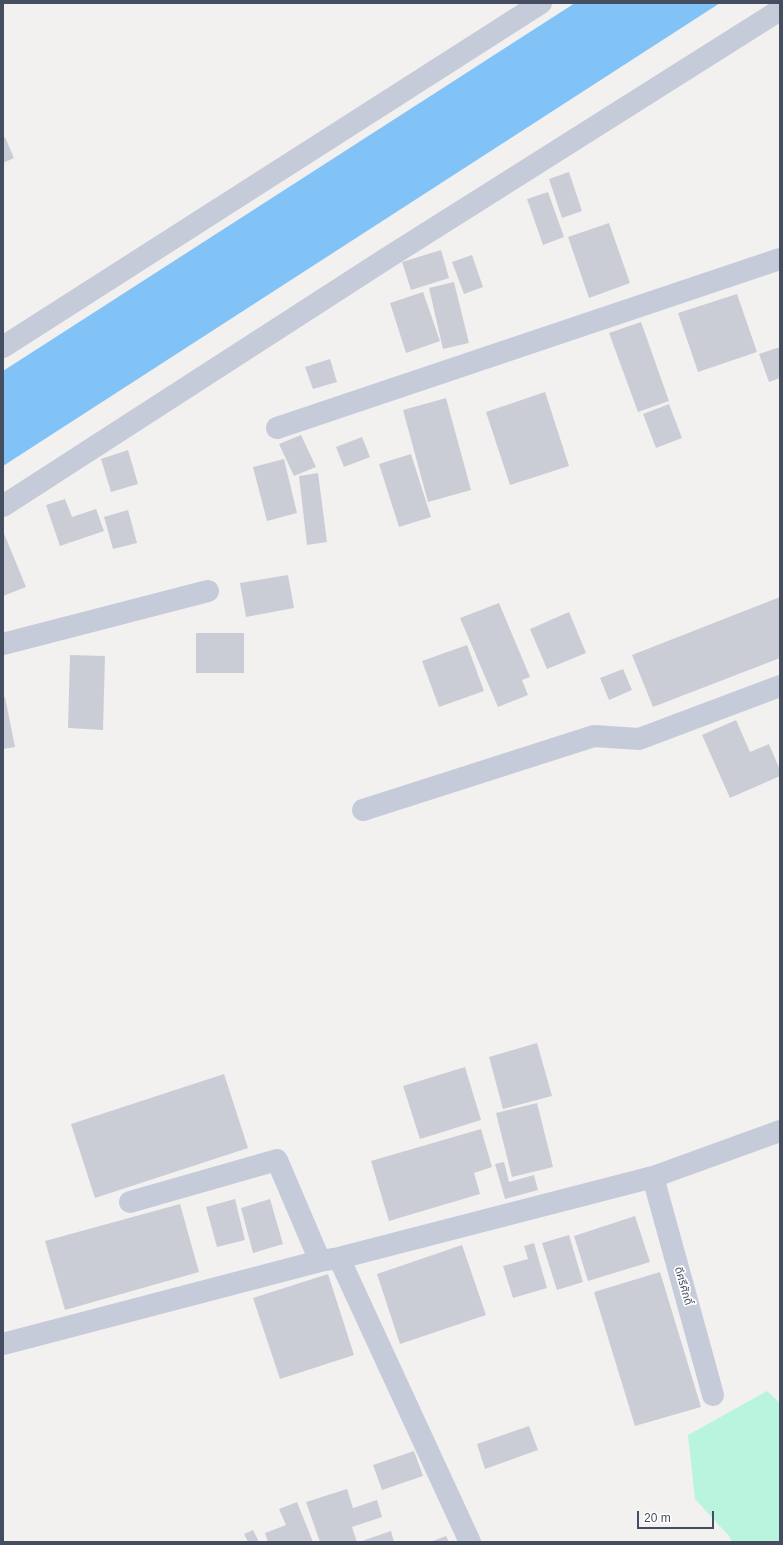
<!DOCTYPE html>
<html>
<head>
<meta charset="utf-8">
<style>
  body { margin:0 }
  #map { position:relative; width:783px; height:1545px; overflow:hidden; background:#f3f0f0; font-family:Arial,sans-serif }
  canvas { display:block }
  .frame { position:absolute; inset:0; border:4px solid #454d60; pointer-events:none }
  .scale { position:absolute; left:637px; top:1511px; width:77px; height:18px; box-sizing:border-box; border:2px solid #454d60; border-top:0; padding-left:5px; font-size:12px; line-height:14px; white-space:nowrap; color:#454d60; -webkit-text-stroke:3px #fff; paint-order:stroke }
</style>
</head>
<body>
<div id="map">
<canvas width="783" height="1545"></canvas>
<div class="frame"></div>
<div class="scale">20 m</div>
</div>
<script>
const context = document.querySelector('canvas').getContext('2d');
context.lineJoin = 'round';
function paint(path, color) {
  context.fillStyle = color;
  context.fill(path, 'evenodd');
}
function shape(rows) {
  const path = new Path2D();
  for (const r of rows) {
    path.moveTo(r[0], r[1]);
    for (let i = 2; i < r.length; i += 2) path.lineTo(r[i], r[i + 1]);
  }
  return path;
}
function trace(path, color, width, dash) {
  context.strokeStyle = color;
  context.lineWidth = width;
  context.lineCap = dash ? 'butt' : 'round';
  context.setLineDash(dash || []);
  context.stroke(path);
}
function label(font, color, halo, rows, align = 'center') {
  context.font = font + ' Arial,"Noto Sans Thai",sans-serif';
  context.lineWidth = 3.5;
  context.setLineDash([]);
  context.textBaseline = 'middle';
  context.strokeStyle = halo;
  context.fillStyle = color;
  for (const [text, x, y, turn = 0] of rows) {
    context.save();
    context.translate(x, y);
    context.rotate((+turn || 0) * Math.PI / 180);
    context.textAlign = isNaN(turn) ? turn : align;
    if (halo) context.strokeText(text, 0, 0);
    context.fillText(text, 0, 0);
    context.restore();
  }
}
paint(shape([
  [767,1391,780,1403,780,1542,732,1542,729,1536,695,1499,688,1435]
]), '#b9f5de');
paint(shape([
  [575,3,720,3,3,466,3,371]
]), '#81c3f7');
paint(shape([
  [5,137,14,158,3,163,3,138],
  [569,172,582,211,562,218,549,179],
  [548,192,564,237,543,245,527,199],
  [609,223,630,283,589,298,568,237],
  [441,250,449,278,411,290,402,262],
  [472,255,483,287,464,294,452,262],
  [454,282,469,343,443,349,429,288],
  [423,292,440,341,406,353,390,303],
  [737,294,757,352,698,372,678,313],
  [641,322,669,401,638,412,609,333],
  [780,347,780,378,769,382,759,354],
  [330,359,337,382,313,389,305,367],
  [545,392,569,466,510,485,486,412],
  [446,398,471,490,428,502,403,410],
  [669,404,682,438,656,448,643,414],
  [301,435,316,467,294,476,279,444],
  [362,437,370,457,344,467,336,447],
  [128,450,138,484,111,492,101,459],
  [411,454,431,517,399,527,379,464],
  [284,459,297,513,267,521,253,467],
  [318,473,327,542,307,545,299,476],
  [65,499,72,517,96,509,104,531,60,546,46,505],
  [128,510,137,543,113,549,104,517],
  [3,531,26,587,3,596],
  [288,575,294,608,246,617,240,583],
  [780,597,780,658,653,707,632,655],
  [499,603,530,677,522,680,528,695,498,707,460,618],
  [569,612,586,653,547,669,530,629],
  [196,633,244,633,244,673,196,673],
  [467,645,484,691,439,707,422,661],
  [70,655,105,656,103,730,68,728],
  [623,669,632,690,609,700,600,678],
  [5,697,15,747,3,749,3,698],
  [736,720,750,752,769,744,780,770,780,776,730,798,702,735],
  [537,1043,552,1096,503,1109,489,1057],
  [465,1067,481,1120,420,1139,403,1086],
  [224,1074,248,1148,95,1198,71,1124],
  [537,1103,553,1167,512,1177,496,1113],
  [481,1129,492,1167,474,1173,480,1194,389,1221,371,1161],
  [504,1162,509,1182,534,1175,538,1190,505,1199,495,1164],
  [235,1199,245,1240,217,1247,206,1207],
  [270,1199,283,1244,253,1253,241,1208],
  [180,1204,199,1272,65,1310,45,1241],
  [635,1216,650,1262,588,1281,574,1236],
  [569,1235,583,1282,557,1290,542,1243],
  [534,1243,547,1288,513,1298,503,1266,528,1259,524,1246],
  [462,1245,486,1315,400,1344,377,1274],
  [660,1272,701,1407,635,1426,594,1292],
  [328,1274,354,1355,280,1379,253,1298],
  [529,1426,538,1450,485,1469,477,1444],
  [414,1451,423,1476,382,1490,373,1465],
  [347,1489,353,1508,377,1500,382,1517,352,1527,357,1542,320,1542,306,1502],
  [297,1502,313,1542,268,1542,265,1533,286,1525,279,1509],
  [253,1530,259,1542,248,1542,244,1534],
  [391,1531,394,1542,359,1542],
  [446,1536,449,1542,430,1542]
]), '#cbcdd6');
trace(shape([
  [3,347,541,3],
  [277,428,780,259],
  [3,506,384,260,780,10],
  [3,644,208,591],
  [363,810,594,736,639,739,780,686],
  [653,1177,713,1395],
  [130,1202,277,1160,320,1261],
  [339,1258,470,1542],
  [3,1344,320,1261,339,1258,653,1177,780,1131]
]), '#c5cbd9', 22);
label('11px', '#454d60', '#fff', [
  ["ดีศรีศักดิ์",683,1286,74]
]);
</script>
</body>
</html>
